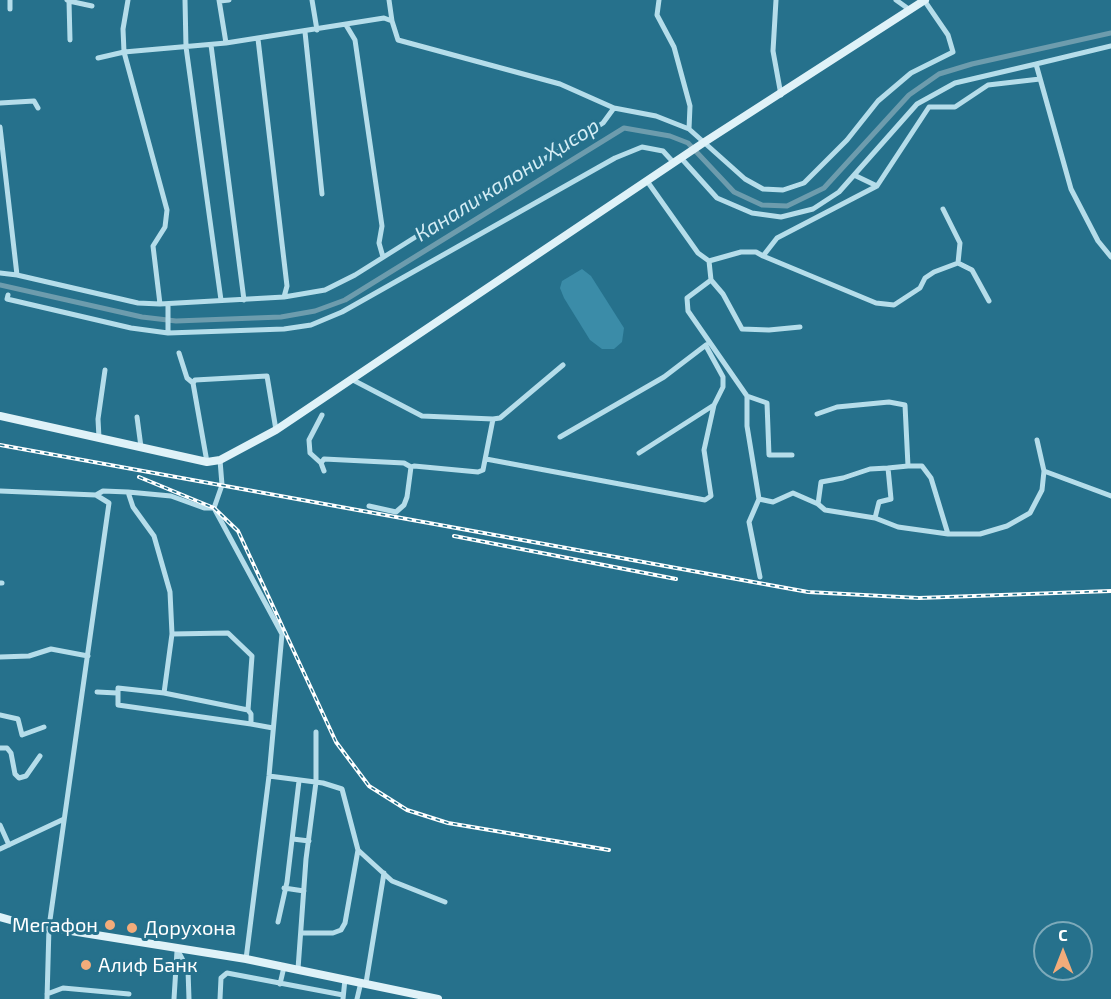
<!DOCTYPE html>
<html>
<head>
<meta charset="utf-8">
<style>
  body { margin:0 }
  #map { position:relative; width:1111px; height:999px; overflow:hidden; background:#26718c; font-family:"Exo 2",sans-serif }
  canvas { display:block }
  .north { position:absolute; left:1033px; top:921px; width:60px; height:60px; box-sizing:border-box; background:#26718c; border:2px solid #7daaba; border-radius:50%; rotate:0deg; font-size:16px; font-weight:700; line-height:24px; text-align:center; color:#fff }
  .north::after { content:''; display:block; margin:auto; width:21px; height:27px; background:#f3ac7a; clip-path:polygon(50% 0,100% 100%,50% 72%,0 100%) }
</style>
</head>
<body>
<div id="map">
<canvas width="1111" height="999"></canvas>
<div class="north">С</div>
</div>
<script>
const context = document.querySelector('canvas').getContext('2d');
context.lineJoin = 'round';
function paint(path, color) {
  context.fillStyle = color;
  context.fill(path, 'evenodd');
}
function shape(rows) {
  const path = new Path2D();
  for (const r of rows) {
    path.moveTo(r[0], r[1]);
    for (let i = 2; i < r.length; i += 2) path.lineTo(r[i], r[i + 1]);
  }
  return path;
}
function trace(path, color, width, dash) {
  context.strokeStyle = color;
  context.lineWidth = width;
  context.lineCap = dash ? 'butt' : 'round';
  context.setLineDash(dash || []);
  context.stroke(path);
}
function label(font, color, halo, rows, align = 'center') {
  context.font = font + ' "Exo 2",sans-serif';
  context.lineWidth = 6;
  context.setLineDash([]);
  context.textBaseline = 'middle';
  context.strokeStyle = halo;
  context.fillStyle = color;
  for (const [text, x, y, turn = 0] of rows) {
    context.save();
    context.translate(x, y);
    context.rotate((+turn || 0) * Math.PI / 180);
    context.textAlign = isNaN(turn) ? turn : align;
    if (halo) context.strokeText(text, 0, 0);
    context.fillText(text, 0, 0);
    context.restore();
  }
}
paint(shape([
  [582,269,591,276,624,328,622,342,614,349,602,349,590,340,564,298,560,288,562,281]
]), '#3b8ca8');
trace(shape([
  [0,285,142,317,176,321,281,317,315,311,345,300,624,128,670,136,688,143,734,192,762,205,787,206,824,188,909,95,939,74,972,64,1111,33]
]), '#6d9cad', 5);
trace(shape([
  [67,0,69,1,70,40],
  [185,0,186,47,221,300],
  [219,0,226,43],
  [312,0,317,30],
  [389,0,392,21],
  [659,0,657,15,674,47,690,106,689,129],
  [776,0,773,51,781,95],
  [896,0,910,10],
  [69,1,92,6],
  [220,1,229,0],
  [10,9,10,0],
  [346,25,355,40,382,226,379,243,383,257],
  [305,32,322,194],
  [211,45,244,300],
  [1111,46,1036,64,1071,189,1098,241,1111,257],
  [98,58,124,52,226,43,384,18,392,21,398,40,560,84,614,108,656,116,689,129,745,179,763,189,783,190,804,183,847,140,878,101,911,73,953,52,948,35,924,0],
  [0,103,34,101,38,108],
  [0,127,17,275,138,303,160,304,153,246,165,227,167,210,124,52,123,29,128,0],
  [681,158,717,198,752,213,781,217,813,209,839,192,917,104,955,83,1036,64],
  [854,175,877,186],
  [647,181,698,253,709,261,741,252,756,252,763,256],
  [943,209,960,243,958,263,934,272,925,278,920,288,894,305,876,303,763,256,777,238,877,186,929,107,955,107,988,85,1040,79],
  [709,261,711,280,723,294,742,329,769,330,800,327],
  [958,263,972,270,989,301],
  [0,273,17,275],
  [711,280,687,298,688,311,747,396,747,426,759,499,749,522,760,577],
  [8,295,7,299,131,328,168,333,284,329,311,325,342,312,615,158,642,147,663,151,674,163],
  [284,297,325,290,355,275,503,182,569,145,603,123,614,108],
  [160,304,284,297,287,286,258,39],
  [168,333,168,304],
  [179,353,187,378,193,383],
  [351,379,422,416,493,419,500,418,563,365],
  [747,396,767,403,769,455,792,455],
  [817,414,837,407,889,402,905,405,908,466,922,466,931,478,948,534],
  [322,415,309,440,310,453,321,463,324,471],
  [137,417,141,447],
  [560,437,664,377,706,345],
  [99,438,98,419,105,370],
  [639,453,714,405],
  [486,459,705,500,711,496,704,450,714,405,723,387,723,377,706,346],
  [220,460,222,485,214,508,282,634,269,776,246,959],
  [207,462,193,383,195,380,267,376,276,430],
  [321,463,324,459,404,463,411,467],
  [888,468,870,469,843,478,821,482,818,504,825,510,875,518,898,527,948,534,980,534,1007,526,1030,513,1042,490,1044,471,1037,440],
  [1044,471,1111,496],
  [0,491,96,495,109,503,49,927,47,999],
  [128,492,171,496,204,508,214,508],
  [96,495,103,491,128,492,133,507,154,536,170,592,172,634,164,693,248,710,251,714,251,724,273,728],
  [759,499,773,502,793,493,818,504],
  [369,506,396,512,404,505,407,497,411,467,414,466,478,472,483,470,493,419],
  [875,518,879,502,891,499,888,468,908,466],
  [0,583,2,583],
  [172,634,228,633,252,656,248,710],
  [0,657,29,656,51,649,88,656],
  [97,692,117,693],
  [164,693,118,688,118,705,251,724],
  [0,715,18,719,22,735,44,727],
  [0,748,7,748,11,753,15,774,19,778,26,776,40,756],
  [269,776,323,783,342,789,358,850,392,881,445,902],
  [0,825,9,845],
  [293,839,309,841],
  [0,849,64,819],
  [284,888,304,891],
  [278,922,287,882,299,781],
  [301,933,333,933,341,930,345,923,358,850],
  [177,949,188,970,189,999],
  [298,969,306,859,316,782,316,732],
  [366,983,384,873],
  [280,984,284,967],
  [47,994,63,988,129,994],
  [174,999,177,951],
  [220,999,221,978,227,973,343,995],
  [343,999,345,979],
  [357,999,361,982]
]), '#b5ddea', 5);
trace(shape([
  [0,416,207,462,220,460,276,430,703,143,925,0],
  [0,917,21,923,246,959,438,999]
]), '#dff2f8', 8);
const rail = shape([
  [0,445,808,592,919,598,1111,591],
  [139,477,214,508,238,531,336,742,369,786,407,810,448,823,609,850],
  [454,536,676,579]
]);
trace(rail, '#fff', 4);
trace(rail, '#26718c', 1.5, [4.5]);
for (const [x, y, r, color] of [
  [110,925,6,"#f3ac7a"],
  [132,928,6,"#f3ac7a"],
  [86,965,6,"#f3ac7a"]
]) {
  const dot = new Path2D();
  dot.arc(x, y, r, 0, 2 * Math.PI);
  context.fillStyle = color;
  context.fill(dot);
  trace(dot, '#26718c', 2);
}
label('20px', '#fff', '#26718c', [
  ["Мегафон",98,925,"right"],
  ["Дорухона",144,928],
  ["Алиф Банк",98,965]
], 'left');
label('italic 21px', '#d4edf5', '#26718c', [
  ["Канали калони Ҳисор",507,180,-32]
]);
</script>
</body>
</html>
